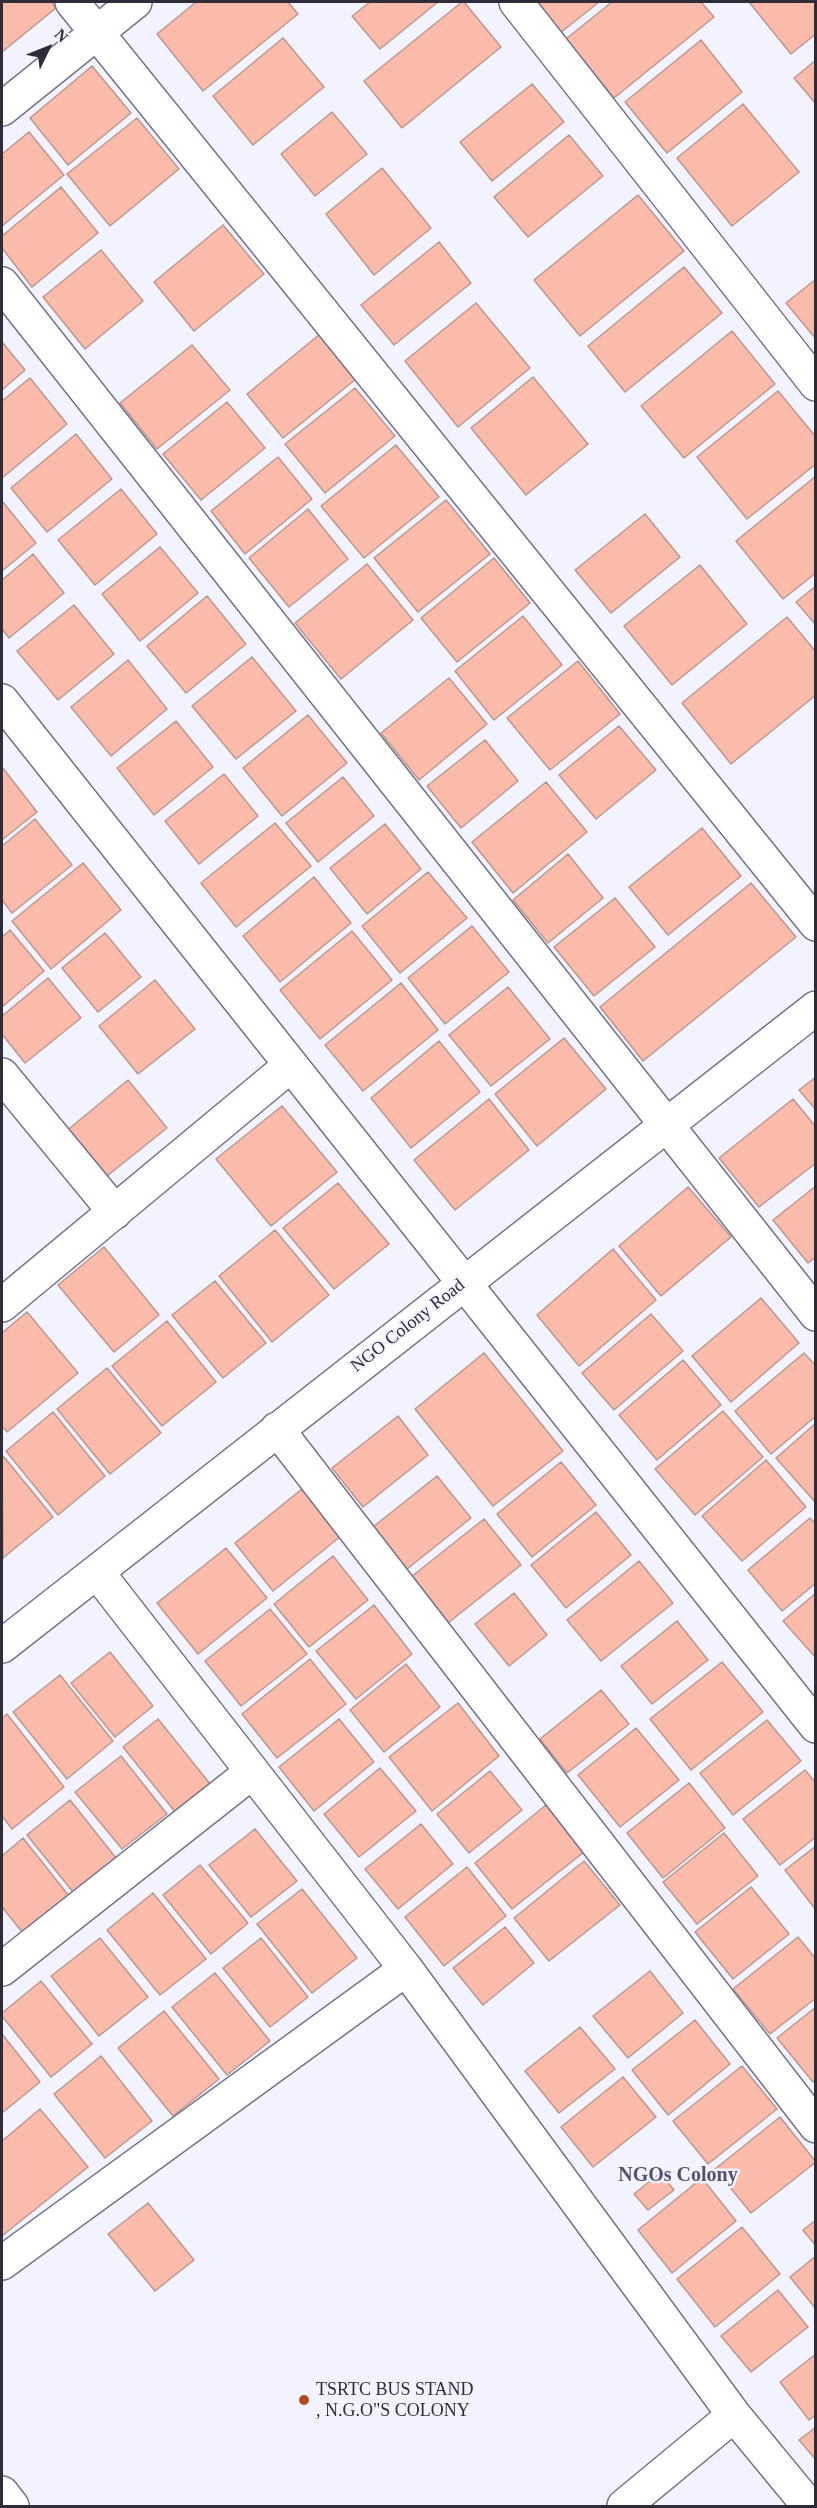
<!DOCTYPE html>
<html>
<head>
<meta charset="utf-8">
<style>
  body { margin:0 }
  #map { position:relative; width:817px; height:2508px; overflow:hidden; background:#f3f2ff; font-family:"Times New Roman",serif }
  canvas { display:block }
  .frame { position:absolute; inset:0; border:3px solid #2d2c38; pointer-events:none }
  .north { position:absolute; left:18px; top:18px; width:60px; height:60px; -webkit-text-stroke:4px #f3f2ff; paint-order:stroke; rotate:47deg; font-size:16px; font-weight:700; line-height:24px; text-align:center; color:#2d2c38 }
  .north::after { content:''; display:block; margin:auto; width:21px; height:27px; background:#2d2c38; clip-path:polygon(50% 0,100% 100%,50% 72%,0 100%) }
</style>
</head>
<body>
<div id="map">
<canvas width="817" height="2508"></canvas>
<div class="frame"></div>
<div class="north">N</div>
</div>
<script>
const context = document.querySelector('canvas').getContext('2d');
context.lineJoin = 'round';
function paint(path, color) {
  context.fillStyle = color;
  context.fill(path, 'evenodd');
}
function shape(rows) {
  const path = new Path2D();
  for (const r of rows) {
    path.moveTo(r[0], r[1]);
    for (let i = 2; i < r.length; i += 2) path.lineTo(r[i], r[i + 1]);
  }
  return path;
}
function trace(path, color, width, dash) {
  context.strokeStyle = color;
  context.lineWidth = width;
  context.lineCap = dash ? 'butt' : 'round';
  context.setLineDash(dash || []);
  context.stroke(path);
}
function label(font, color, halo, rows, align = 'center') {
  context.font = font + ' "Times New Roman",serif';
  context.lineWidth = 5;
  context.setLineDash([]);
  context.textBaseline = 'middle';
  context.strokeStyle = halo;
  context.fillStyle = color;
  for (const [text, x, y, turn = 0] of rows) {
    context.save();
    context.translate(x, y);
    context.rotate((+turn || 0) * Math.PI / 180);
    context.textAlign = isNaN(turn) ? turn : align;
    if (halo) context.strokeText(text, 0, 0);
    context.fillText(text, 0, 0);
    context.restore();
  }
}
const building = shape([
  [2,2,51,2,56,8,2,52,2,2],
  [196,2,288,2,298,14,203,91,157,34,196,2],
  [370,2,438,2,380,49,352,16,370,2],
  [462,2,464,2,501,47,402,128,364,81,462,2],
  [534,2,599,2,560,33,534,2],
  [612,2,701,2,714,17,614,98,566,39,612,2],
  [749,2,816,2,816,34,791,54,749,2],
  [283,38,324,87,253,145,213,96,283,38],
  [701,40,742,92,667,153,625,102,701,40],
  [816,60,816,104,794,78,816,60],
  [92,66,131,113,68,165,30,118,92,66],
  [532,84,564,122,492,181,460,142,532,84],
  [743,104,799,172,732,226,677,158,743,104],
  [332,112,367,154,315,196,281,154,332,112],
  [137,118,179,169,110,226,67,174,137,118],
  [29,132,64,175,2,226,2,154,29,132],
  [569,135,603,176,528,237,494,197,569,135],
  [382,168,431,228,374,275,326,214,382,168],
  [61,187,98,233,32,287,2,248,2,236,61,187],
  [638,195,684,251,580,336,534,280,638,195],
  [223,225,264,274,194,331,154,282,223,225],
  [439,242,471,283,394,345,361,305,439,242],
  [101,250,143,301,85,349,43,297,101,250],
  [684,267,722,313,625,392,588,346,684,267],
  [816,279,816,339,786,303,816,279],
  [476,303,530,368,458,427,405,361,476,303],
  [732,331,775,384,684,458,641,406,732,331],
  [320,334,356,379,283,438,247,394,320,334],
  [2,342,25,370,2,390,2,342],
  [192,345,230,390,157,449,120,403,192,345],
  [533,377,588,444,526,495,471,428,533,377],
  [30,378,67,424,2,478,2,401,30,378],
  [355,388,395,436,325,493,285,444,355,388],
  [778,391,816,437,816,464,747,519,697,457,778,391],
  [227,402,265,448,201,500,163,454,227,402],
  [76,434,112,479,47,532,11,488,76,434],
  [396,445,439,497,364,558,321,506,396,445],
  [278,457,312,499,245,554,211,511,278,457],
  [816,476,816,573,783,599,736,541,816,476],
  [121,489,157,534,95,585,58,540,121,489],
  [446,500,490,554,418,612,374,558,446,500],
  [2,501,36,543,2,571,2,501],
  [308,509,348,559,289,607,249,558,308,509],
  [645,514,680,557,611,613,575,570,645,514],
  [160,547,198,593,140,641,102,594,160,547],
  [33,554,64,593,9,638,2,629,2,580,33,554],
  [494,558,530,603,457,662,421,618,494,558],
  [367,564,413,620,341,679,295,623,367,564],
  [700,565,747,624,672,685,624,626,700,565],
  [816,586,816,625,796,602,816,586],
  [207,596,246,644,186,693,147,646,207,596],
  [74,605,114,654,58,700,17,651,74,605],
  [523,616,562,665,494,720,455,671,523,616],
  [787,617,816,652,816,695,731,764,682,703,787,617],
  [252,657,296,711,236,759,192,706,252,657],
  [128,660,167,709,111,756,71,707,128,660],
  [578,661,620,714,550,770,507,718,578,661],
  [449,678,487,724,419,780,381,733,449,678],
  [308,715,347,763,282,816,243,768,308,715],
  [176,721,213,767,154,815,117,768,176,721],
  [619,726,656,770,596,819,559,775,619,726],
  [485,740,518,781,461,828,427,786,485,740],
  [2,767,37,812,2,840,2,767],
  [224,774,258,816,199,864,165,821,224,774],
  [343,777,374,816,318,862,286,823,343,777],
  [546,782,587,832,513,893,472,842,546,782],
  [35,819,72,865,12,913,2,900,2,846,35,819],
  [275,823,311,866,236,927,201,883,275,823],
  [385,824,421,869,367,914,330,868,385,824],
  [702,828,741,876,668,935,629,887,702,828],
  [568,854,603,898,548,943,513,900,568,854],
  [83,863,121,910,51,969,12,921,83,863],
  [428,872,467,918,400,973,362,926,428,872],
  [314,877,351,923,280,982,243,936,314,877],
  [751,883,796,937,643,1061,600,1007,751,883],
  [615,898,655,947,594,996,554,947,615,898],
  [472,926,509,972,445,1024,408,978,472,926],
  [10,930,44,971,2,1007,2,937,10,930],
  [352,931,392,980,320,1039,280,990,352,931],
  [105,933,141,977,98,1012,62,968,105,933],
  [48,978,81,1018,25,1063,2,1034,2,1016,48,978],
  [155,980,195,1029,138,1074,99,1026,155,980],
  [401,983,438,1030,363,1091,325,1045,401,983],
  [508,987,550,1039,491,1086,449,1035,508,987],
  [564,1038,606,1089,537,1146,495,1094,564,1038],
  [439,1041,480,1092,411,1148,371,1098,439,1041],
  [816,1077,816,1110,799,1090,816,1077],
  [128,1080,167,1128,102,1180,64,1133,128,1080],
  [489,1099,529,1150,455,1210,414,1160,489,1099],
  [793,1099,816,1127,816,1163,759,1207,719,1158,793,1099],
  [282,1106,337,1172,271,1226,216,1159,282,1106],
  [338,1183,389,1244,334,1289,283,1228,338,1183],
  [816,1186,816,1257,808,1263,773,1220,816,1186],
  [688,1187,731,1237,661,1296,619,1246,688,1187],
  [275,1230,329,1295,272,1342,219,1276,275,1230],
  [104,1247,159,1315,114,1352,58,1285,104,1247],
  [613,1249,656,1300,579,1366,537,1315,613,1249],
  [215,1281,266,1343,223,1378,172,1315,215,1281],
  [761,1298,799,1343,731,1402,692,1356,761,1298],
  [27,1312,78,1373,7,1432,2,1426,2,1333,27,1312],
  [651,1314,683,1351,614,1410,582,1373,651,1314],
  [167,1321,216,1382,162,1426,112,1366,167,1321],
  [484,1353,563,1451,493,1506,415,1409,484,1353],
  [804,1353,816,1366,816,1416,771,1454,735,1411,804,1353],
  [683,1360,721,1405,657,1460,619,1415,683,1360],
  [107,1368,161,1433,110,1474,57,1409,107,1368],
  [723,1411,763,1457,695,1515,655,1469,723,1411],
  [53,1412,105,1476,58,1515,6,1451,53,1412],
  [398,1416,428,1455,363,1507,332,1468,398,1416],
  [816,1423,816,1503,776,1458,816,1423],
  [4,1457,53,1517,3,1558,2,1459,4,1457],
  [766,1460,806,1507,742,1561,702,1516,766,1460],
  [561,1462,596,1505,532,1557,497,1514,561,1462],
  [437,1476,471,1518,407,1569,373,1527,437,1476],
  [302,1489,341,1536,273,1591,235,1543,302,1489],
  [596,1512,631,1555,566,1608,531,1565,596,1512],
  [810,1518,816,1524,816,1583,782,1611,748,1570,810,1518],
  [484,1519,521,1565,448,1623,411,1577,484,1519],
  [226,1548,267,1598,198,1654,157,1603,226,1548],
  [333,1556,368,1600,309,1647,274,1604,333,1556],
  [639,1561,673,1603,601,1661,567,1620,639,1561],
  [514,1593,547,1635,509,1666,475,1624,514,1593],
  [816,1593,816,1658,783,1621,816,1593],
  [374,1605,412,1654,356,1699,316,1651,374,1605],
  [270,1609,307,1654,241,1706,205,1661,270,1609],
  [677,1621,708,1660,652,1704,621,1666,677,1621],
  [110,1652,153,1706,115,1737,71,1683,110,1652],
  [310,1659,346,1704,277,1758,242,1714,310,1659],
  [722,1662,763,1712,691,1770,650,1719,722,1662],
  [406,1664,440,1707,384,1752,350,1710,406,1664],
  [60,1675,113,1741,67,1779,13,1712,60,1675],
  [601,1690,629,1724,567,1773,540,1739,601,1690],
  [458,1703,499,1756,432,1811,389,1757,458,1703],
  [7,1714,64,1787,12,1829,2,1816,2,1718,7,1714],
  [158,1719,211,1785,176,1813,123,1747,158,1719],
  [339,1719,374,1762,314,1811,279,1767,339,1719],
  [767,1720,801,1761,733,1815,700,1773,767,1720],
  [636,1728,679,1780,620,1827,578,1775,636,1728],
  [121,1756,167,1814,122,1849,75,1792,121,1756],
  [380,1768,416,1811,359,1857,324,1814,380,1768],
  [805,1770,816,1783,816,1837,780,1865,743,1819,805,1770],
  [490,1771,522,1810,469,1853,437,1814,490,1771],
  [689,1783,725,1828,663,1878,627,1833,689,1783],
  [70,1800,116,1858,73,1892,27,1835,70,1800],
  [546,1805,584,1852,512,1909,475,1863,546,1805],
  [421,1824,453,1864,398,1909,365,1869,421,1824],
  [255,1829,297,1881,251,1917,209,1865,255,1829],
  [724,1833,758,1876,697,1924,663,1882,724,1833],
  [23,1838,73,1901,27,1938,2,1907,2,1856,23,1838],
  [816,1846,816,1910,785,1870,816,1846],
  [584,1861,620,1905,549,1961,514,1918,584,1861],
  [200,1865,248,1923,211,1954,163,1895,200,1865],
  [467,1867,506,1916,444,1966,405,1917,467,1867],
  [751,1887,789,1934,733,1979,695,1932,751,1887],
  [302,1889,357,1958,312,1993,257,1924,302,1889],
  [153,1893,206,1959,160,1995,107,1930,153,1893],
  [505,1927,534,1963,483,2005,453,1968,505,1927],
  [798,1937,816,1959,816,1998,770,2034,733,1989,798,1937],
  [100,1938,148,1997,99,2036,51,1976,100,1938],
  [261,1938,308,1997,270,2027,223,1968,261,1938],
  [650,1971,683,2013,628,2058,593,2016,650,1971],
  [215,1973,270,2041,227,2075,172,2007,215,1973],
  [41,1981,92,2044,51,2077,2,2016,2,2013,41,1981],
  [816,2007,816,2080,813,2082,777,2038,816,2007],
  [164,2011,219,2079,173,2116,118,2048,164,2011],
  [695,2020,730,2064,668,2115,632,2070,695,2020],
  [580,2027,615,2069,559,2113,525,2071,580,2027],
  [2,2034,40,2082,2,2113,2,2034],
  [101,2056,152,2121,105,2158,54,2094,101,2056],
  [742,2066,777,2109,708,2164,673,2121,742,2066],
  [623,2077,656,2117,593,2167,561,2127,623,2077],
  [40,2109,88,2167,2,2236,2,2141,40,2109],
  [780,2117,816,2162,751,2213,715,2169,780,2117],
  [660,2173,674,2190,648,2210,634,2194,660,2173],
  [702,2178,736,2221,672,2273,638,2230,702,2178],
  [148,2203,194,2260,155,2291,108,2234,148,2203],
  [816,2220,816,2246,803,2230,816,2220],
  [742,2227,780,2274,715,2327,677,2279,742,2227],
  [816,2256,816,2309,790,2277,816,2256],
  [778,2290,808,2327,751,2372,721,2336,778,2290],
  [816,2354,816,2415,809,2420,780,2382,816,2354],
  [816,2427,816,2460,799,2440,816,2427]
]);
paint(building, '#fabbab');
trace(building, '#bb988f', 1.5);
const minor = shape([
  [72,2,816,924],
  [516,2,816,384],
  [2,109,135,2],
  [2,284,816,1314],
  [2,701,816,1726],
  [2,1075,115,1212],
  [2,1305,291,1065],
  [277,1429,816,2126],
  [97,1572,406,1969,734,2415,809,2506],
  [2,1646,816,1008],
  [2,1969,252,1772],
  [2,2263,406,1969],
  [2,2493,12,2506],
  [624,2506,734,2415]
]);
trace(minor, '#75728e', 36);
trace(minor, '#fff', 33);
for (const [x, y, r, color] of [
  [304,2400,6,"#b14b21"]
]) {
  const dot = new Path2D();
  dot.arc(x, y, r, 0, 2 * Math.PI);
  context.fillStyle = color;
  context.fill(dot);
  trace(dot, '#f3f2ff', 2);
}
label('18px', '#2d2c38', '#f3f2ff', [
  ["NGO Colony Road",408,1326,-38]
]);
label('18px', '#2d2c38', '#f3f2ff', [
  ["TSRTC BUS STAND",316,2390],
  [", N.G.O\"S COLONY",316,2411]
], 'left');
label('bold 20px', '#56526d', '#f3f2ff', [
  ["NGOs Colony",678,2176]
]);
</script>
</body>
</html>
